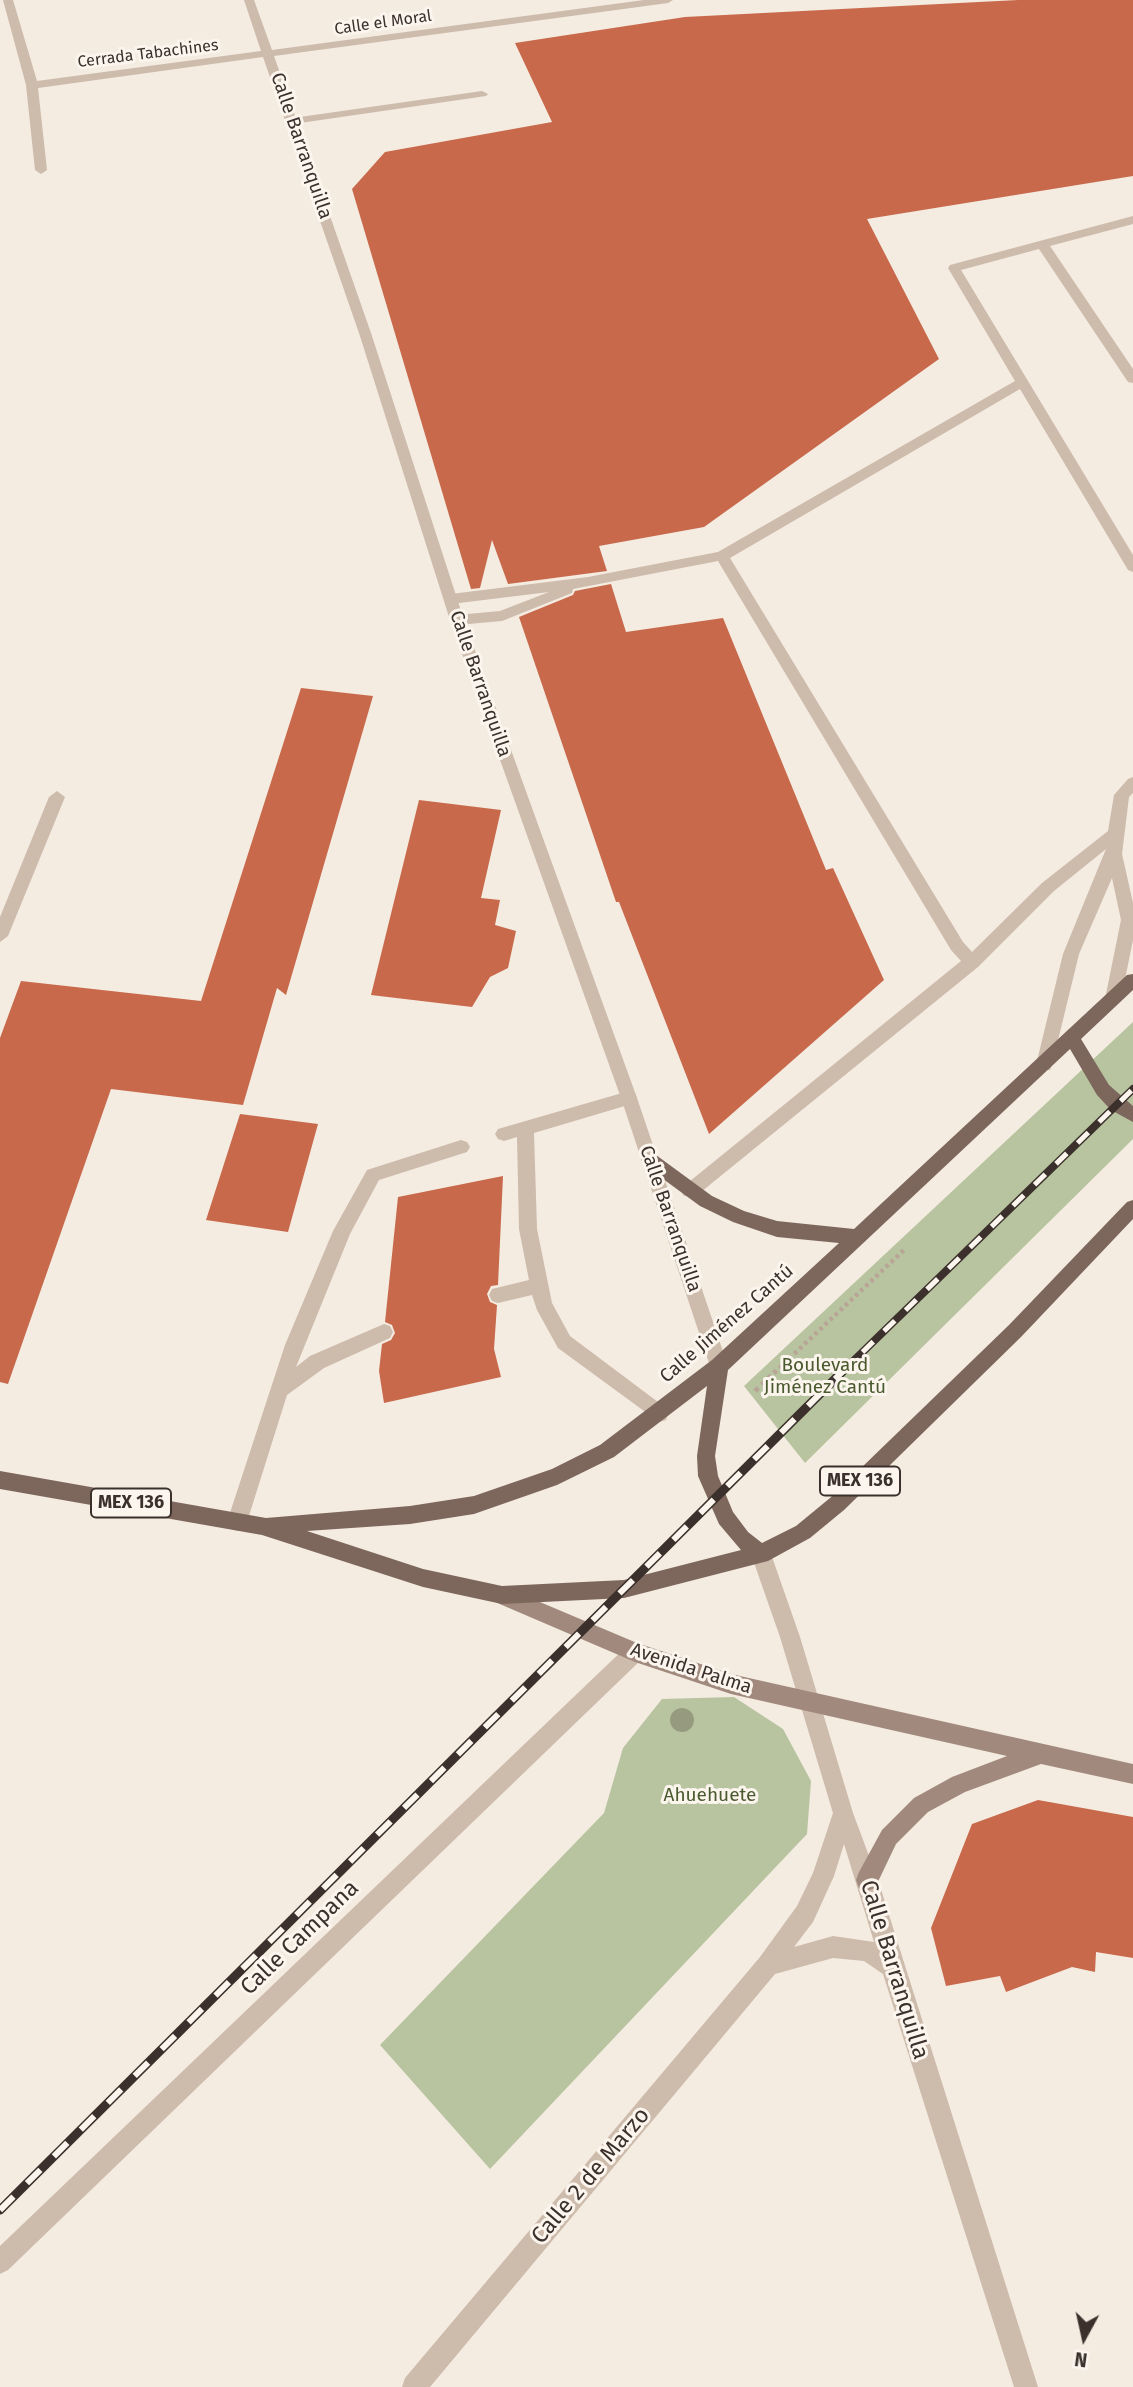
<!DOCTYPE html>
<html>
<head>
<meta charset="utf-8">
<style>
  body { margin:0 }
  #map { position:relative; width:1133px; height:2387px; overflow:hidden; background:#f4ebe1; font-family:"Fira Sans",sans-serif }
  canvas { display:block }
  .north { position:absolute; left:1049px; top:2303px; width:70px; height:70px; -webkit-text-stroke:5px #fbf5ee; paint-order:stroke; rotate:188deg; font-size:19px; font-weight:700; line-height:28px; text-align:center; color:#3b302b }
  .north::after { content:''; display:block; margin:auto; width:24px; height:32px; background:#3b302b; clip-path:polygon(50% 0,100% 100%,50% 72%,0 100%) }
</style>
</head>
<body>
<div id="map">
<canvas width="1133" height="2387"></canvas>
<div class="north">N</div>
</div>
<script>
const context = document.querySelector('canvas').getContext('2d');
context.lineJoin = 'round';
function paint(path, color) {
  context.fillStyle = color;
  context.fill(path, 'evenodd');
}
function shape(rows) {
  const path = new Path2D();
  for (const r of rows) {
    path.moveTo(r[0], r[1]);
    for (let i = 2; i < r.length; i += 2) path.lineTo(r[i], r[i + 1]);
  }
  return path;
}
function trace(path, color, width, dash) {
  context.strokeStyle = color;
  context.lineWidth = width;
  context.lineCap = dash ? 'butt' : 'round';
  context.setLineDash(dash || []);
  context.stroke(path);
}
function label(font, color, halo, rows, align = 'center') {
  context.font = font + ' "Fira Sans",sans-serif';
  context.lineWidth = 6;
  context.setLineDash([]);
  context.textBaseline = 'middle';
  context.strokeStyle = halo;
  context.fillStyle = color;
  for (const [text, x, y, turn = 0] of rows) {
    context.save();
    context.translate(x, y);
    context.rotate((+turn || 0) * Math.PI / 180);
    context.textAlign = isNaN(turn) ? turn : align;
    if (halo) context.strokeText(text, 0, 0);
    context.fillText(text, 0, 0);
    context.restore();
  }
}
paint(shape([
  [1133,1022,1133,1139,805,1463,744,1386],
  [734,1697,783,1729,811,1781,807,1834,490,2169,380,2045,604,1813,623,1748,662,1699]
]), '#b8c4a0');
paint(shape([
  [1018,0,1133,0,1133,176,867,219,939,359,704,527,599,546,607,571,508,584,492,540,480,588,471,589,352,189,385,152,552,122,515,43,685,17],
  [611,584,626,632,723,618,826,870,833,868,884,980,709,1134,619,902,616,902,519,617,573,595,575,591],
  [301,688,373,696,286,995,277,988,243,1105,111,1089,8,1384,0,1382,0,1038,21,981,201,1001],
  [419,800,501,810,481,898,500,900,495,925,516,931,508,968,490,977,472,1007,371,995],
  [240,1114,318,1124,288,1232,206,1220],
  [503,1176,498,1285,491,1286,487,1294,490,1302,497,1305,494,1349,501,1377,384,1403,379,1371,382,1344,391,1340,395,1333,392,1325,385,1322,398,1197],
  [1038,1800,1133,1817,1133,1958,1096,1952,1095,1972,1072,1967,1006,1992,1000,1976,946,1986,931,1928,972,1824]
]), '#c8694b');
trace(shape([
  [774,1373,904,1250]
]), '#b9a596', 4.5, [3.5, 3.5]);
trace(shape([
  [755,1391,776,1371]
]), '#b9a596', 5, [4.5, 4.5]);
paint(shape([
  [482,91,488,94,486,96,293,124,287,121,293,118,482,91],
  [1133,216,1133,224,1050,246,1133,369,1133,383,1128,382,1039,249,961,270,1133,555,1133,572,1128,570,1020,389,730,558,963,942,972,952,1042,883,1108,831,1114,795,1128,779,1133,777,1133,793,1129,797,1122,854,1133,903,1133,940,1121,999,1113,1006,1105,999,1121,920,1112,878,1079,954,1052,1065,1050,1070,1038,1070,1036,1065,1063,954,1106,849,1054,891,978,967,696,1196,684,1196,681,1191,684,1186,961,961,951,950,718,561,573,589,572,593,502,621,457,625,450,620,457,615,500,611,549,592,451,604,444,599,451,594,588,577,718,552,1015,381,948,268,950,265,1133,216],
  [57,791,65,797,8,936,0,942,0,917,49,797,57,791],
  [629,1091,635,1093,637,1098,635,1103,534,1133,537,1229,552,1303,570,1336,666,1408,668,1414,666,1420,659,1422,558,1348,537,1310,532,1295,498,1303,492,1301,489,1295,492,1289,529,1280,519,1229,517,1137,504,1141,498,1139,495,1134,498,1129,629,1091],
  [461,1140,467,1142,470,1147,467,1152,379,1180,350,1234,296,1367,310,1356,384,1324,390,1326,393,1332,390,1338,324,1368,287,1395,247,1522,244,1528,237,1531,230,1528,227,1522,285,1345,333,1231,367,1170,461,1140]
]), '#cdbbac');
paint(shape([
  [3,0,13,0,37,81,261,51,244,0,254,0,272,50,644,0,673,0,668,3,274,56,371,333,464,620,637,1098,728,1366,726,1372,719,1374,712,1372,710,1366,621,1098,450,620,359,333,263,57,38,88,47,170,41,174,35,170,26,85,3,0],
  [761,1545,768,1547,771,1554,800,1637,853,1813,878,1880,1038,2387,1014,2387,883,1974,864,1961,833,1958,775,1974,430,2387,402,2387,405,2378,760,1957,797,1906,813,1873,833,1813,780,1637,751,1554,754,1547,761,1545],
  [844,1844,874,1942,833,1936,794,1947,813,1922,834,1876,844,1844],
  [635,1642,642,1645,645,1652,642,1659,8,2270,0,2274,0,2246,628,1645,635,1642]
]), '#cdbbac');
paint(shape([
  [502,1586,637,1643,731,1674,1133,1764,1133,1784,1041,1764,965,1792,928,1812,896,1844,875,1888,867,1891,859,1888,856,1880,859,1872,882,1830,914,1798,952,1777,1007,1756,731,1694,635,1662,495,1602,492,1595,495,1588,502,1586]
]), '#a18a7d');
paint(shape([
  [1133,974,1133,990,1081,1039,1109,1085,1133,1106,1133,1122,1111,1110,1097,1095,1070,1049,728,1370,715,1456,718,1476,733,1512,748,1532,762,1543,796,1526,830,1498,1009,1325,1127,1202,1133,1200,1133,1219,1021,1337,844,1510,810,1538,768,1561,624,1598,502,1604,423,1587,262,1535,0,1489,0,1471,266,1518,410,1506,474,1496,552,1469,600,1445,712,1360,839,1243,777,1237,733,1222,700,1206,644,1165,641,1160,644,1155,656,1155,712,1196,744,1211,777,1221,854,1229,1127,975,1133,974],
  [707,1386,697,1456,698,1476,719,1524,741,1550,624,1580,502,1586,423,1569,307,1531,410,1524,474,1514,557,1485,614,1457,707,1386]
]), '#7d675c');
const railFar1 = shape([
  [841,1373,1133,1089]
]);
const rail = shape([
  [0,2210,843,1371]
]);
trace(railFar1, '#3b302b', 8);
trace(rail, '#3b302b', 9);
trace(railFar1, '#fbf5ee', 5, [15]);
trace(rail, '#fbf5ee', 6, [19]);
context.fillStyle = '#969b7f';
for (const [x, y] of [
  [682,1720]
]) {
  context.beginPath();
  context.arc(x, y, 12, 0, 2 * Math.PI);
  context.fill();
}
label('16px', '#3b302b', '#fbf5ee', [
  ["Calle el Moral",383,23,-8],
  ["Cerrada Tabachines",148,54,-7]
]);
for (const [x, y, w] of [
  [860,1481,80],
  [131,1503,80]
]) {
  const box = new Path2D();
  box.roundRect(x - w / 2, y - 14.5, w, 29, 5);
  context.fillStyle = '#fbf5ee';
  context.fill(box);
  trace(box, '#3b302b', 2);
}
label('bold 18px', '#3b302b', null, [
  ["MEX 136",860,1481],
  ["MEX 136",131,1503]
]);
label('19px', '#3b302b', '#fbf5ee', [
  ["Calle Barranquilla",301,146,71],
  ["Calle Barranquilla",480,684,71],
  ["Calle Barranquilla",670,1219,71],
  ["Calle Jiménez Cantú",727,1324,-41],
  ["Avenida Palma",691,1669,18]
]);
label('19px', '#4a5a2e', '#fbf5ee', [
  ["Boulevard",825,1366],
  ["Jiménez Cantú",825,1388],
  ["Ahuehuete",710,1796]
]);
label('23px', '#3b302b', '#fbf5ee', [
  ["Calle Campana",300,1938,-44],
  ["Calle Barranquilla",894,1970,73],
  ["Calle 2 de Marzo",591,2176,-50]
]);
</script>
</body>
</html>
